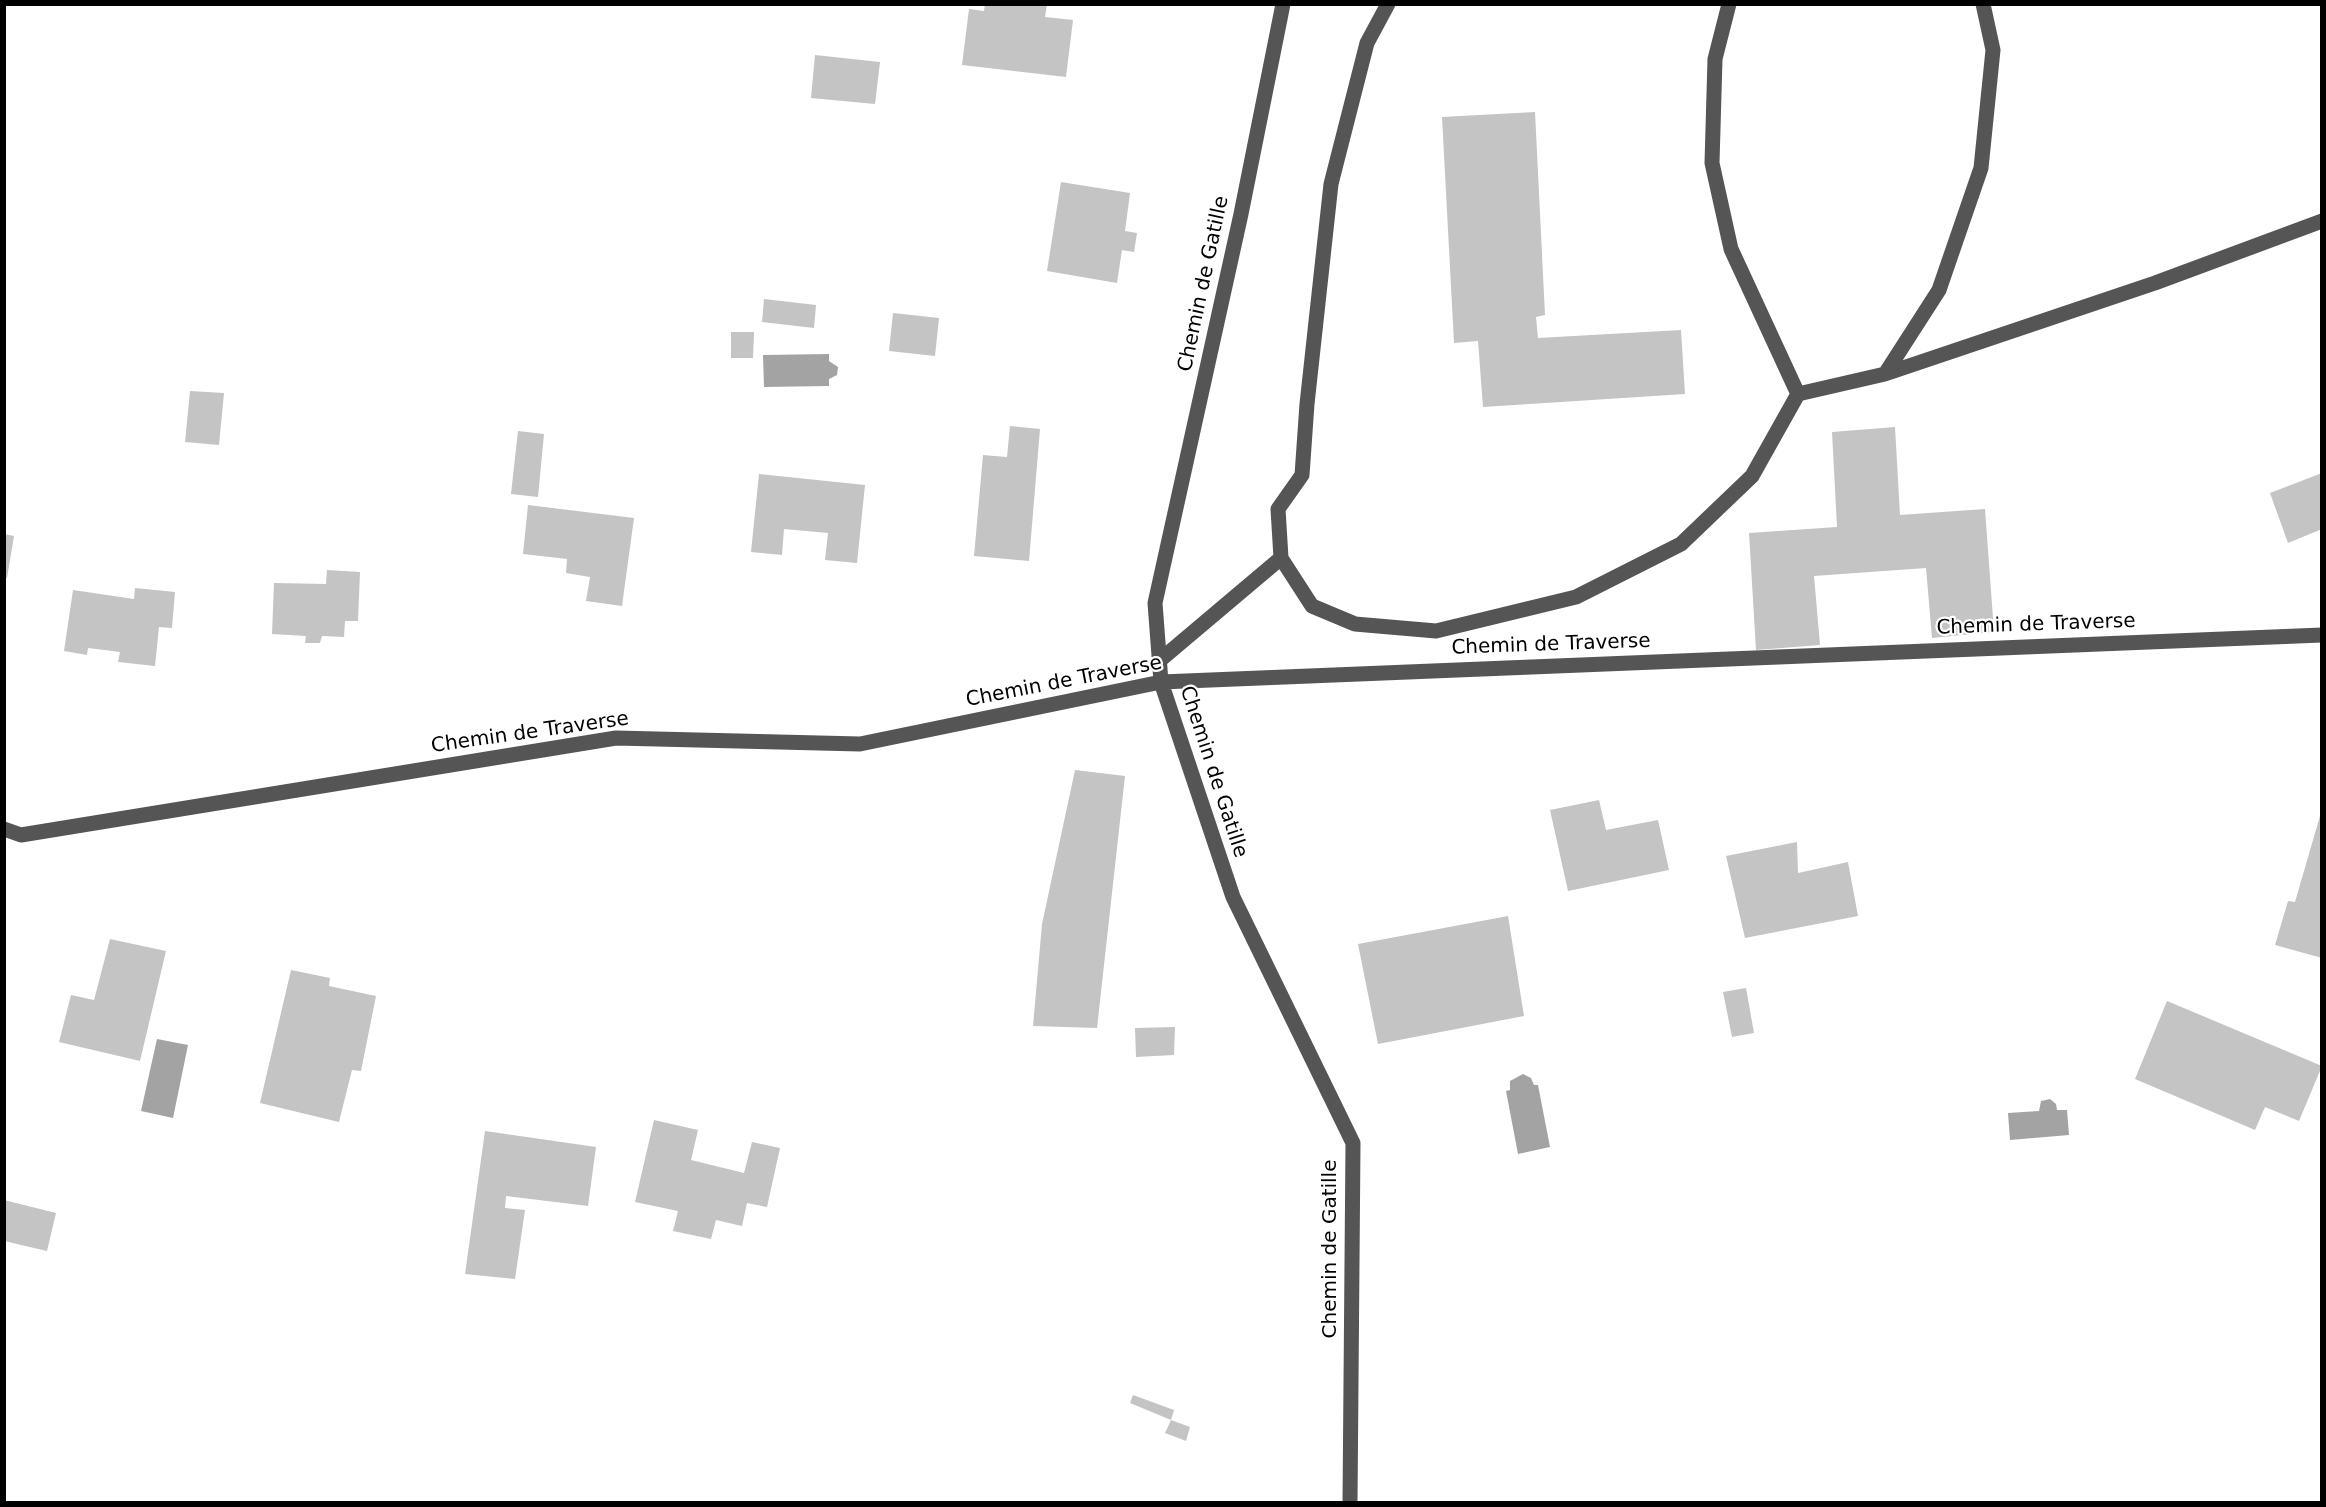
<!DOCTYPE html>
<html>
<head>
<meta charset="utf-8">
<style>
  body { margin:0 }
  #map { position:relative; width:2326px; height:1507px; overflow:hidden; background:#fff; font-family:"DejaVu Sans",sans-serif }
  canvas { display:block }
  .frame { position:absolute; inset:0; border:6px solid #000; pointer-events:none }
</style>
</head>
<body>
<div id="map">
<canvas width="2326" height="1507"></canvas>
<div class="frame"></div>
</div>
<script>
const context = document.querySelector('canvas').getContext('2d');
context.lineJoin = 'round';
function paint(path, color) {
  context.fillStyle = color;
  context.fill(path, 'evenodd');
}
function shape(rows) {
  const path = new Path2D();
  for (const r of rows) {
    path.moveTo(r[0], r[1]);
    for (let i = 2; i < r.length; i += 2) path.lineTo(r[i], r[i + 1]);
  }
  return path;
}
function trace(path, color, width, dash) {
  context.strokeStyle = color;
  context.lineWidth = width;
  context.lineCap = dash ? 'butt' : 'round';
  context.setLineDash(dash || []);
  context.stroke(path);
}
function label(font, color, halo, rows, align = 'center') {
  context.font = font + ' "DejaVu Sans",sans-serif';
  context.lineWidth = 4.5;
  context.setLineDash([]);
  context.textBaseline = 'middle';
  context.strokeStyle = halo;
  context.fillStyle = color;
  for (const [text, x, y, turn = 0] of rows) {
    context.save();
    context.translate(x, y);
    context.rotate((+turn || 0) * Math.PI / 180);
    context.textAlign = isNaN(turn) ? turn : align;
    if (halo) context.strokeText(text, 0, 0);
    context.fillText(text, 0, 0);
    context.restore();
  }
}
paint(shape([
  [829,354,829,361,838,367,837,375,829,379,829,386,764,387,763,355],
  [157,1039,188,1045,173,1118,141,1111],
  [1523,1074,1531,1078,1534,1085,1538,1085,1550,1147,1518,1154,1506,1091,1510,1090,1510,1081],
  [2050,1099,2056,1104,2057,1110,2067,1110,2069,1135,2010,1140,2008,1113,2039,1111,2041,1101]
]), '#a3a3a3');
paint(shape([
  [985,4,1047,4,1045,17,1073,20,1066,77,962,65,969,9,984,11],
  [815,55,880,62,875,104,811,98],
  [1535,112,1545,315,1536,317,1538,338,1681,330,1685,394,1483,407,1478,341,1454,343,1442,117],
  [1061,182,1130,193,1125,231,1137,233,1134,252,1122,250,1117,283,1047,271],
  [764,299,816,305,814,328,762,322],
  [893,313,939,318,935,356,889,351],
  [731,332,754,332,753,358,731,358],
  [190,391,224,393,219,445,185,442],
  [1010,426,1040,429,1029,561,974,556,983,455,1007,457],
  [1895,427,1900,515,1985,509,1994,632,1932,638,1926,568,1814,576,1820,645,1756,650,1749,533,1837,527,1832,432],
  [518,431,544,434,538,497,511,494],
  [2322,473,2322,529,2288,543,2270,493],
  [759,474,865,485,857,563,825,560,828,533,784,529,782,555,751,552],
  [528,505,634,518,622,606,586,601,590,577,566,573,567,559,523,554],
  [4,534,14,536,7,578,4,577],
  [327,570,360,572,358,621,345,621,344,637,322,636,320,643,305,643,306,636,272,634,274,583,326,584],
  [135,588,175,592,172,628,159,627,155,666,118,662,120,652,88,648,87,655,64,651,73,590,134,599],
  [1075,770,1125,776,1097,1028,1033,1026,1042,924],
  [1599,800,1606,830,1658,820,1669,870,1568,891,1550,810],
  [2322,809,2322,958,2275,945,2288,901,2295,902],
  [1797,842,1798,873,1848,862,1858,916,1745,938,1726,856],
  [1508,916,1524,1016,1378,1044,1358,944],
  [110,939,166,951,140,1061,59,1042,71,995,94,1000],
  [291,970,330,978,329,986,376,996,361,1071,352,1070,339,1122,260,1103],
  [1746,988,1754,1033,1732,1037,1723,992],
  [2167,1001,2322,1066,2299,1121,2265,1107,2255,1130,2135,1079],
  [1175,1027,1174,1055,1136,1057,1135,1028],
  [654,1120,698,1130,691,1160,744,1173,752,1142,780,1148,767,1207,747,1203,742,1226,716,1220,711,1239,673,1231,678,1211,635,1202],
  [485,1131,596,1147,588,1206,506,1196,505,1208,525,1210,515,1279,465,1274],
  [4,1200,56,1213,47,1251,4,1241],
  [1133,1395,1174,1410,1171,1420,1130,1403],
  [1171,1420,1190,1427,1186,1441,1165,1433]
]), '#c4c4c4');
trace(shape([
  [1283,4,1241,214,1155,603,1161,682,1233,897,1353,1143,1350,1502],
  [1388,4,1367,43,1331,184,1307,404,1302,475,1278,509,1281,558,1312,606,1355,624,1436,631,1576,597,1681,544,1752,476,1798,394,1885,374,2155,283,2322,221],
  [1729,4,1715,59,1712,163,1731,249,1798,394],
  [1885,374,1939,290,1981,168,1993,50,1983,4],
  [1159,661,1281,558],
  [4,829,21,835,616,738,860,744,1161,682,2322,635]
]), '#555', 15);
label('20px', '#000', '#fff', [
  ["Chemin de Gatille",1204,284,-78],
  ["Chemin de Traverse",2036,625,-2],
  ["Chemin de Traverse",1551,645,-2],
  ["Chemin de Traverse",1064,682,-11],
  ["Chemin de Traverse",530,733,-8],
  ["Chemin de Gatille",1213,772,72],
  ["Chemin de Gatille",1331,1249,-90]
]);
</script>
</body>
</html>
